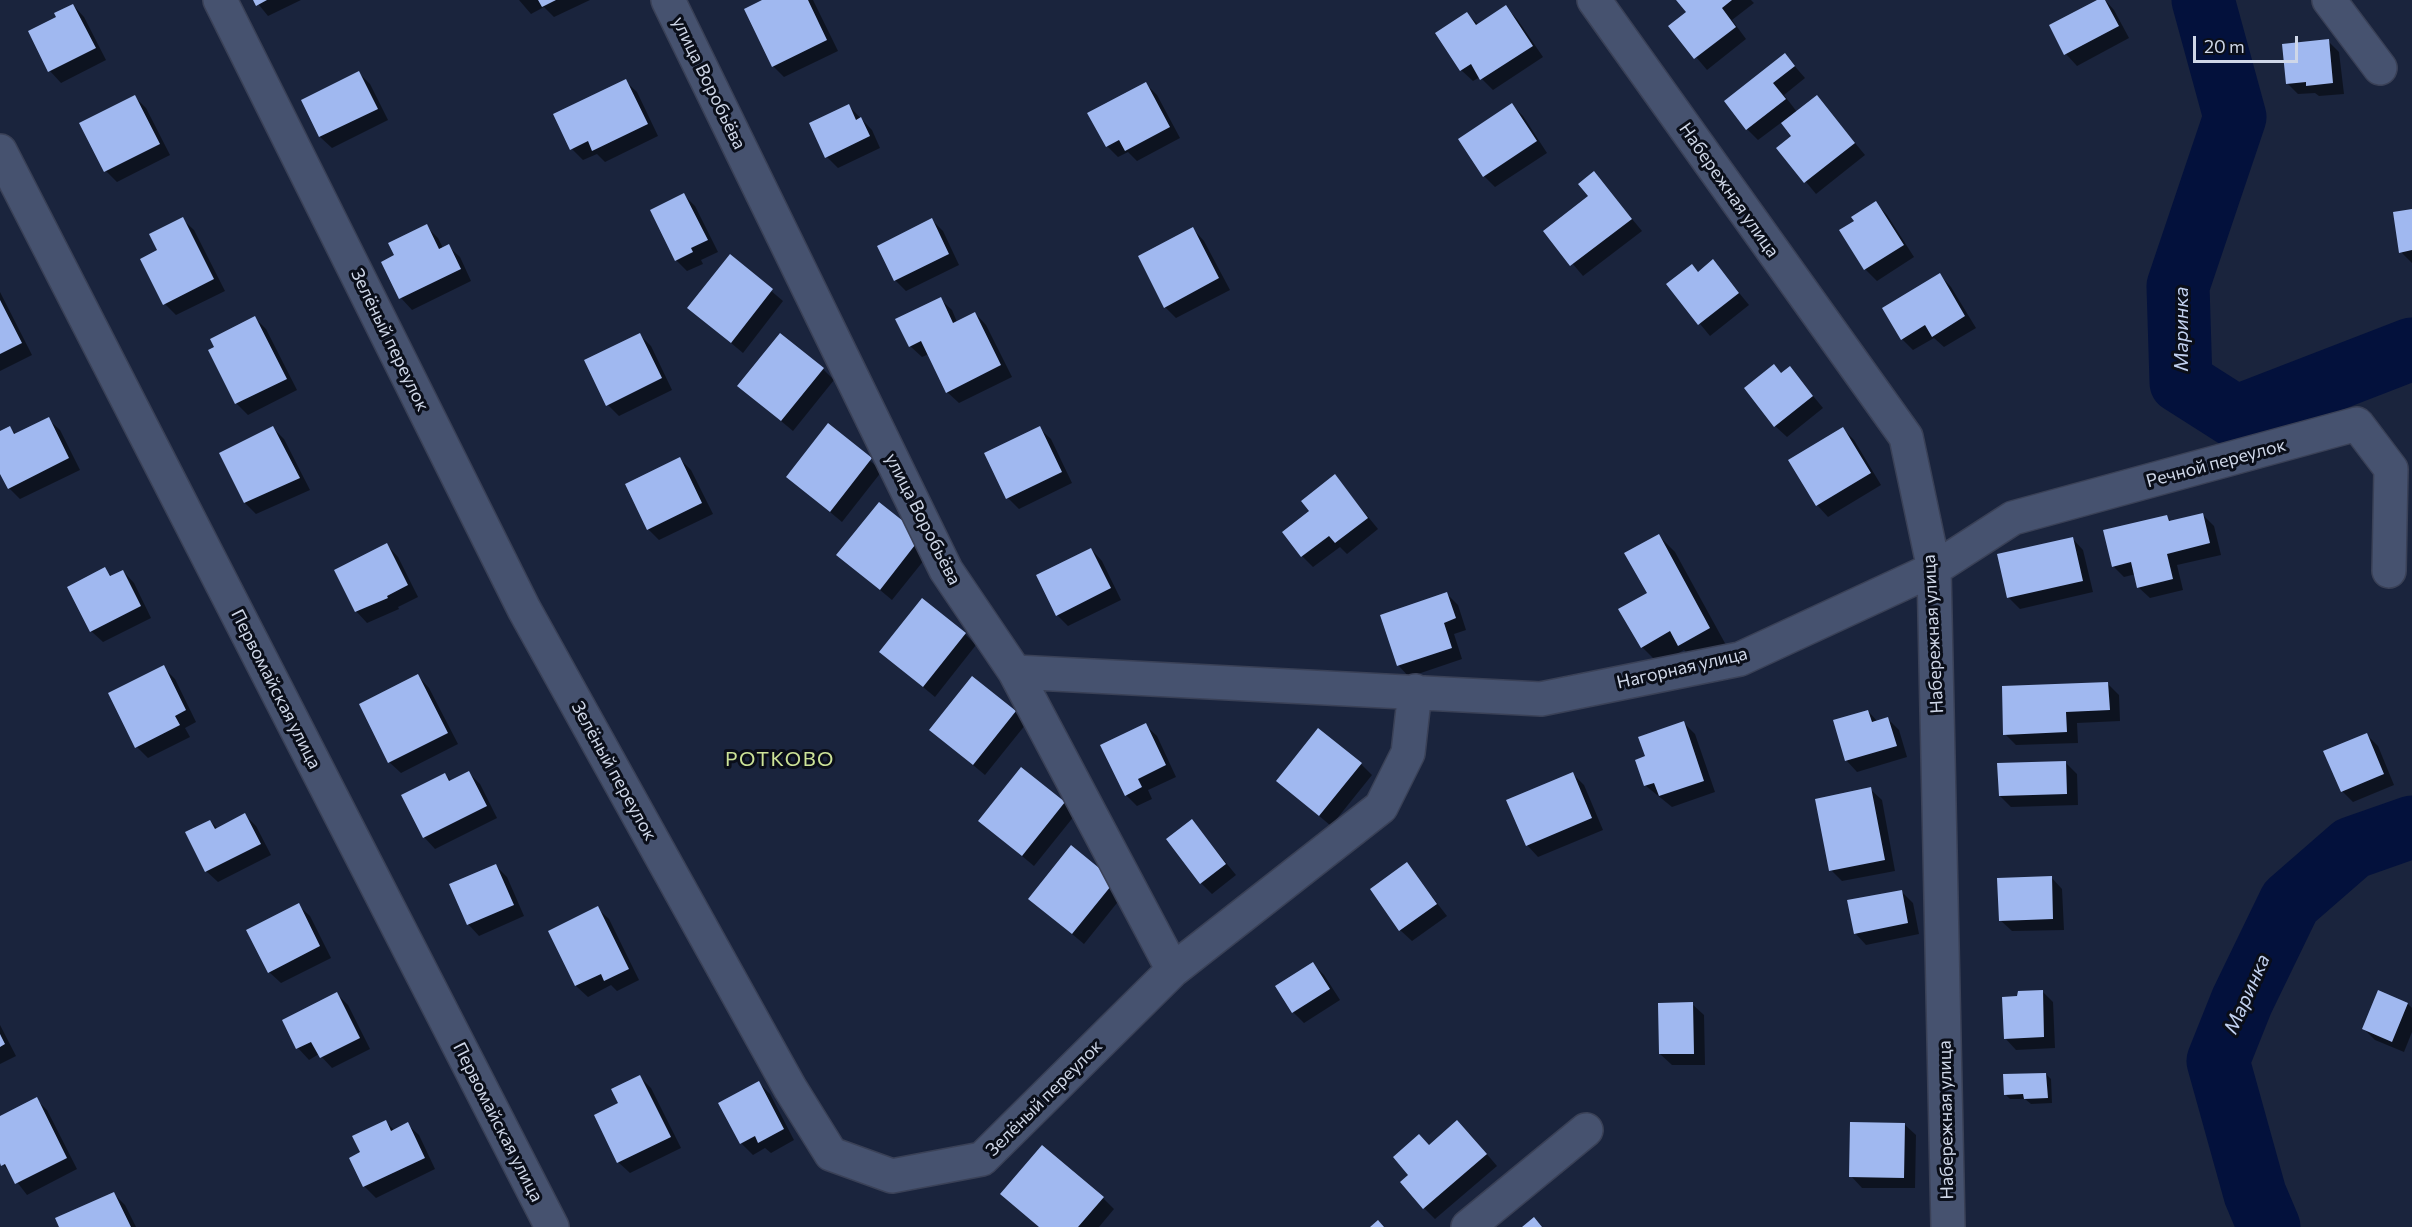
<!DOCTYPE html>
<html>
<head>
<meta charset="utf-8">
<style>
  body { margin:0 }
  #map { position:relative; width:2412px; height:1227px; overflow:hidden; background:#1a243d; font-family:Commissioner,sans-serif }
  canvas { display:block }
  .scale { position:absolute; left:2193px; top:36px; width:105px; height:27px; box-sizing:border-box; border:3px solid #cfd7e8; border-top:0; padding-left:8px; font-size:18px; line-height:21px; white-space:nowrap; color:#cfd7e8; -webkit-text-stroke:4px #0a0e19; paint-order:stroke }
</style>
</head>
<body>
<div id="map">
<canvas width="2412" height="1227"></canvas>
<div class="scale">20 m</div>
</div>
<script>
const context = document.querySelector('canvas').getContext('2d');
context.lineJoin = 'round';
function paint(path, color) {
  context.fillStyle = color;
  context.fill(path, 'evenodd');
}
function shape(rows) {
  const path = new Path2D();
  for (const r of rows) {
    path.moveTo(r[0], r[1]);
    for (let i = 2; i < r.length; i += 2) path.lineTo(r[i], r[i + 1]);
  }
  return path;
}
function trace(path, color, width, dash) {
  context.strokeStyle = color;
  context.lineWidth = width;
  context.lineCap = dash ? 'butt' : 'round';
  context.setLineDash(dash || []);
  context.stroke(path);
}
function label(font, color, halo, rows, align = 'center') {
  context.font = font + ' Commissioner,sans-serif';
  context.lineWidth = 6;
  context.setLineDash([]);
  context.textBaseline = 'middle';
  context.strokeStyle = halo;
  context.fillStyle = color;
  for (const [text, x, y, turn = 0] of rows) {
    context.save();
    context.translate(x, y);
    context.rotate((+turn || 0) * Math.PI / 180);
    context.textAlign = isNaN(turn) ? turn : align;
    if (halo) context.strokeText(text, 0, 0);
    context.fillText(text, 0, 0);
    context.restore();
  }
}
paint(shape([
  [255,0,301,0,268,16],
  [519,0,590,0,554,17,544,7,531,14],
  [766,0,813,0,838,51,784,77,773,66],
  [1678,0,1751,0,1754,3,1732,20,1746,39,1707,70,1670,26,1688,13],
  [2100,0,2105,0,2114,10,2129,38,2077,66,2066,54,2051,26],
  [73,5,84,17,106,60,61,83,50,71,30,32,57,18],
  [1506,7,1517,19,1543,57,1493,90,1480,77,1473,81,1461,70,1437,33,1467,14,1479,25],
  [2328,41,2339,52,2344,94,2319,96,2315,93,2298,94,2287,83],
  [1785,55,1805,78,1784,95,1797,112,1817,97,1865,155,1816,194,1778,148,1794,137,1782,122,1758,140,1747,129],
  [359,73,370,84,388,120,332,148,320,137,303,100],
  [625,81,637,92,658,136,605,162,597,154,583,160,572,149],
  [1146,84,1157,95,1180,138,1137,161,1128,152,1118,157,1107,146],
  [134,96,146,108,170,155,117,182,106,171],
  [1512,105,1523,116,1547,153,1495,187,1484,176],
  [849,106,872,130,880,148,838,168,827,157],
  [1594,173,1642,231,1583,276,1545,231,1590,196],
  [684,195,695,206,718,252,701,260,703,264,687,271,676,260],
  [1876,203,1887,215,1914,257,1877,281,1866,270,1841,231],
  [2412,211,2412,263,2401,252],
  [182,219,194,230,225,291,176,315,165,304,159,251],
  [932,220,943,231,959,265,906,291,895,280],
  [426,226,438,238,443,248,448,246,460,257,471,281,412,310,401,298,383,262,396,256],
  [1193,229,1204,241,1230,290,1176,318,1165,307],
  [730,256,783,301,743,353,689,308],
  [1713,261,1749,305,1710,336,1668,285,1698,273],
  [1940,275,1951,287,1976,328,1944,347,1934,338,1913,350,1902,339],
  [0,292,32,355,0,371],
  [940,299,952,310,957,322,975,313,986,325,1012,377,959,403,947,392,929,354,922,357,910,346],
  [255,318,266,329,297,390,248,415,237,404,210,351],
  [639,334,651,346,672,390,619,416,608,405],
  [1790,368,1823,408,1787,437,1775,426,1782,374],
  [823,369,834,380,793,431,739,386],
  [48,419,60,430,80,470,20,499,9,488,0,471,0,432,10,428,17,435],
  [829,426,882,471,842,522,788,477],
  [273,428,284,439,310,490,256,514,245,503,221,454],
  [1039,428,1051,439,1072,483,1019,509,1008,498],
  [1843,429,1854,440,1881,485,1828,517,1817,505],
  [680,459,691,470,713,514,659,540,648,529],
  [1335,476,1378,529,1347,554,1340,547,1313,567,1302,556,1312,511],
  [879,504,933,549,892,600,838,555],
  [2203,515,2214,526,2221,555,2177,565,2183,590,2150,598,2138,587,2136,574,2124,577,2113,566,2167,517,2172,522],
  [1658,535,1675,552,1726,645,1696,662,1684,650,1659,664,1642,647],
  [2072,538,2083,550,2093,592,2020,609,2008,597],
  [387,545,398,557,418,597,398,607,399,609,367,623,356,611],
  [1091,549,1102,561,1121,600,1068,626,1057,615],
  [105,569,112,577,123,571,134,583,151,618,103,642,91,631],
  [1447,594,1458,605,1466,630,1454,634,1462,659,1409,677,1398,665],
  [965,634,976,645,935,697,881,652],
  [163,667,175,679,196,722,185,728,190,737,148,758,137,747],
  [418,676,429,688,458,744,401,773,389,762],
  [2108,684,2119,695,2120,721,2077,723,2078,743,2016,745,2005,734],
  [1868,711,1878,722,1888,719,1899,730,1907,757,1857,772,1846,760],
  [1015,712,1026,724,985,775,931,730],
  [1684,723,1695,734,1715,792,1672,807,1646,786,1637,760,1647,757],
  [1145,725,1157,736,1176,777,1148,790,1152,799,1137,806,1126,795],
  [2367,735,2378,746,2394,785,2353,802,2342,791],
  [2065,762,2077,774,2078,805,2011,807,2000,796],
  [1361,764,1372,775,1331,826,1278,781],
  [469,773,480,784,497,818,435,849,424,837,445,774,452,782],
  [1573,774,1584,785,1603,830,1538,857,1527,845],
  [1870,789,1882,800,1895,871,1842,881,1831,870],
  [1064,803,1075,815,1034,866,980,821],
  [245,815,256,826,271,855,218,882,206,871,210,821,218,829],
  [1192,821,1236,875,1212,894,1201,883],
  [1071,847,1125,893,1084,944,1030,899],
  [1407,864,1447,916,1412,941,1400,930],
  [496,866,507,877,524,916,479,936,468,924],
  [2051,877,2062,889,2064,930,2012,931,2000,920],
  [1901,891,1913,903,1919,934,1866,945,1855,933],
  [298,905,310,916,331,958,281,983,269,972],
  [597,908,609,919,639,980,617,991,611,985,588,997,576,986,550,932],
  [1313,964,1324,975,1340,1000,1304,1023,1293,1012],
  [2042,991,2053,1002,2055,1048,2016,1050,2005,1038,2019,998],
  [337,994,348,1005,370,1049,332,1068,319,1054,309,1060,298,1048,284,1021],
  [1692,1004,1704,1015,1705,1065,1672,1065,1660,1054],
  [2408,1004,2412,1008,2412,1032,2404,1052,2375,1040,2364,1029],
  [0,1025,16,1056,0,1064],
  [2046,1074,2051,1079,2052,1103,2031,1104,2025,1099,2010,1099,2005,1094],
  [640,1077,651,1088,681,1148,630,1173,618,1162],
  [759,1083,770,1094,794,1140,771,1153,765,1148,753,1155,741,1143,720,1103],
  [36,1099,47,1110,77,1169,27,1195,0,1160,0,1118],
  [385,1121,394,1130,407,1124,419,1135,435,1169,376,1198,364,1186,351,1158,362,1153],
  [1904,1124,1916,1135,1915,1188,1862,1188,1851,1176],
  [1469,1133,1497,1166,1435,1219,1424,1208,1410,1175,1430,1146],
  [114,1194,125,1205,136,1227,61,1227],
  [1103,1198,1114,1209,1099,1227,1040,1227]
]), '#0007');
trace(shape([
  [2203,0,2235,117,2178,286,2181,382,2236,417,2412,349],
  [2269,1227,2255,1194,2218,1061,2242,1001,2290,902,2352,848,2412,827]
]), '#03113c', 63);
paint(shape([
  [253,0,267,0,256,6],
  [538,0,556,0,542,7],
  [762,0,808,0,827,40,772,67,744,9],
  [1676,0,1732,0,1722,8,1736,27,1694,59,1668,26,1686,12],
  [2097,0,2105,0,2119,26,2064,55,2049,25],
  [73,4,96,48,48,72,28,31,56,17,54,13],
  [1506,5,1533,46,1480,80,1471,64,1460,71,1435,33,1467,12,1476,25],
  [2329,39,2333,83,2306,86,2306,82,2286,84,2282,44],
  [1785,53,1795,66,1773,83,1786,99,1746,130,1724,101],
  [359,71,378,109,319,137,301,100],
  [626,79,648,124,592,151,588,141,570,150,553,114],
  [1146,82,1170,127,1125,151,1119,140,1106,147,1087,113],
  [135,95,160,144,104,172,79,123],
  [1817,95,1855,143,1804,183,1776,148,1791,136,1781,123],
  [1512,103,1537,141,1483,177,1458,139],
  [849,104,856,120,861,117,870,136,825,158,809,123],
  [1594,171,1632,219,1570,266,1543,231,1588,196,1578,184],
  [684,193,708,240,691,248,693,252,675,261,650,210],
  [1876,201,1904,245,1864,270,1839,230,1854,221,1851,217],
  [2412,209,2412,250,2399,253,2393,212],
  [183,217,214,279,163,305,140,259,157,250,149,234],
  [932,218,949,254,894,281,877,246],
  [427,224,439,249,449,244,461,269,399,299,381,262,394,255,388,243],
  [1193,227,1219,278,1164,308,1138,256],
  [730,254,773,289,731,343,687,308],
  [1713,259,1739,293,1698,325,1666,284,1692,264,1698,272],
  [1940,273,1965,316,1932,337,1925,325,1901,340,1882,308],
  [941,297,953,323,975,312,1001,365,946,393,921,341,909,347,895,319],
  [0,300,22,343,0,354],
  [255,316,287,379,235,404,208,350,214,347,210,339],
  [640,333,662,378,606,406,584,360],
  [780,333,824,368,781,421,737,386],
  [1774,364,1781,373,1790,366,1813,396,1774,427,1744,388],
  [49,417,69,458,8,489,0,474,0,431,10,426,14,434],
  [828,423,872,458,830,512,786,477],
  [273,426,300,478,244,503,219,453],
  [1040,426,1062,472,1006,499,984,453],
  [1843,427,1871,473,1816,506,1788,460],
  [680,457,702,503,647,530,625,484],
  [1335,474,1368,518,1335,543,1329,536,1301,557,1282,532,1309,511,1301,501],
  [879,502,922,536,880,590,836,555],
  [2203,513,2210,543,2167,554,2173,579,2137,588,2131,562,2112,567,2103,530,2167,515,2169,521],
  [1659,534,1710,628,1678,646,1670,631,1641,648,1618,609,1647,593,1624,553],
  [2073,537,2083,581,2007,598,1997,554],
  [387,543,408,585,387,596,388,598,355,612,334,570],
  [1091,548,1111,588,1056,616,1036,575],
  [105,567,110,576,123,570,141,606,90,632,67,587],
  [1447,592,1456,618,1444,623,1452,648,1397,666,1380,615],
  [922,598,966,633,923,687,879,652],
  [164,665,186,710,175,716,180,725,135,748,108,693],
  [418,674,448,733,388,763,359,704],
  [972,676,1016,711,973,765,929,730],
  [2108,682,2110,710,2066,712,2067,732,2003,735,2002,686],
  [1868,710,1872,722,1888,717,1897,746,1845,761,1833,720],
  [1684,721,1704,781,1659,796,1654,783,1644,786,1635,760,1645,756,1638,737],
  [1146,723,1166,765,1138,779,1142,787,1125,796,1100,745],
  [1318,728,1362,763,1319,816,1276,781],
  [2367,733,2384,774,2341,792,2323,751],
  [2066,761,2067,794,1999,796,1997,763],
  [1021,767,1065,802,1022,856,978,821],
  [469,771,487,806,423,838,401,795,445,773,449,781],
  [1573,772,1592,818,1526,846,1506,800],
  [1871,787,1885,860,1829,871,1815,799],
  [245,813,261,844,205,872,185,832,210,820,215,829],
  [1192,819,1226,864,1200,884,1166,839],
  [1071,845,1115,881,1072,934,1028,899],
  [1407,862,1437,904,1399,931,1370,889],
  [496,864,514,905,467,925,449,884],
  [2052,876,2053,919,1999,921,1997,878],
  [1902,890,1908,923,1854,934,1847,900],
  [299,903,320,946,268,973,246,930],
  [598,906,629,969,604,981,601,974,575,986,548,931],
  [1313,962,1330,989,1292,1013,1275,986],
  [2043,990,2044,1037,2004,1039,2002,997,2017,996,2018,991],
  [2378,990,2408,1003,2392,1042,2362,1029],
  [337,992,360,1038,320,1058,311,1042,296,1049,282,1020],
  [1693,1002,1694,1054,1659,1054,1658,1003],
  [0,1034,5,1044,0,1047],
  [2046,1073,2048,1098,2024,1099,2023,1094,2004,1095,2003,1074],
  [640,1075,671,1137,617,1163,594,1115,618,1103,611,1089],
  [759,1081,784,1129,758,1143,755,1136,740,1144,718,1103],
  [37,1097,67,1158,15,1184,5,1164,1,1166,0,1163,0,1116],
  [386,1120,391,1131,408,1122,425,1158,363,1187,349,1158,360,1152,352,1136],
  [1457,1120,1487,1154,1423,1209,1400,1182,1408,1175,1393,1157,1419,1134,1429,1145],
  [1850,1122,1905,1123,1904,1178,1849,1177],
  [1042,1145,1104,1197,1078,1227,1039,1227,1000,1194],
  [114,1192,131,1227,59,1227,55,1218],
  [1534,1217,1542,1227,1522,1227],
  [1378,1220,1384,1227,1370,1227]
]), '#a0b8f0');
const street = shape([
  [220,0,524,609,790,1088,831,1154,892,1176,982,1159,1173,970,1381,807,1408,753,1415,691],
  [668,0,946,570,1015,672,1541,699,1740,659,1934,569,2013,518,2357,424,2391,469,2389,571],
  [1594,0,1906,437,1934,569,1948,1227],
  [2329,0,2380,68],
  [0,151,552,1227],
  [1015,672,1173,970],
  [1468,1227,1586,1130]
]);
trace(street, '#3a4157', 36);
trace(street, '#46526f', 33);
label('18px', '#cfd7e8', '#0a0e19', [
  ["улица Воробьёва",709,83,64],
  ["Набережная улица",1729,190,55],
  ["Зелёный переулок",390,340,64],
  ["Речной переулок",2216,463,-15],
  ["улица Воробьёва",923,519,63],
  ["Набережная улица",1933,634,-93],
  ["Нагорная улица",1682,668,-13],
  ["Первомайская улица",276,689,63],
  ["Зелёный переулок",614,771,61],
  ["Зелёный переулок",1044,1098,-45],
  ["Набережная улица",1946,1120,-91],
  ["Первомайская улица",498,1122,63]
]);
label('italic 20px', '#c2d1f0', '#0a0e19', [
  ["Маринка",2181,329,-90],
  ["Маринка",2247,994,-66]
]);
context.letterSpacing = '1.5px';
label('20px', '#cde398', '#0a0e19', [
  ["РОТКОВО",780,759]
]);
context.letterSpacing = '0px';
</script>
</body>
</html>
